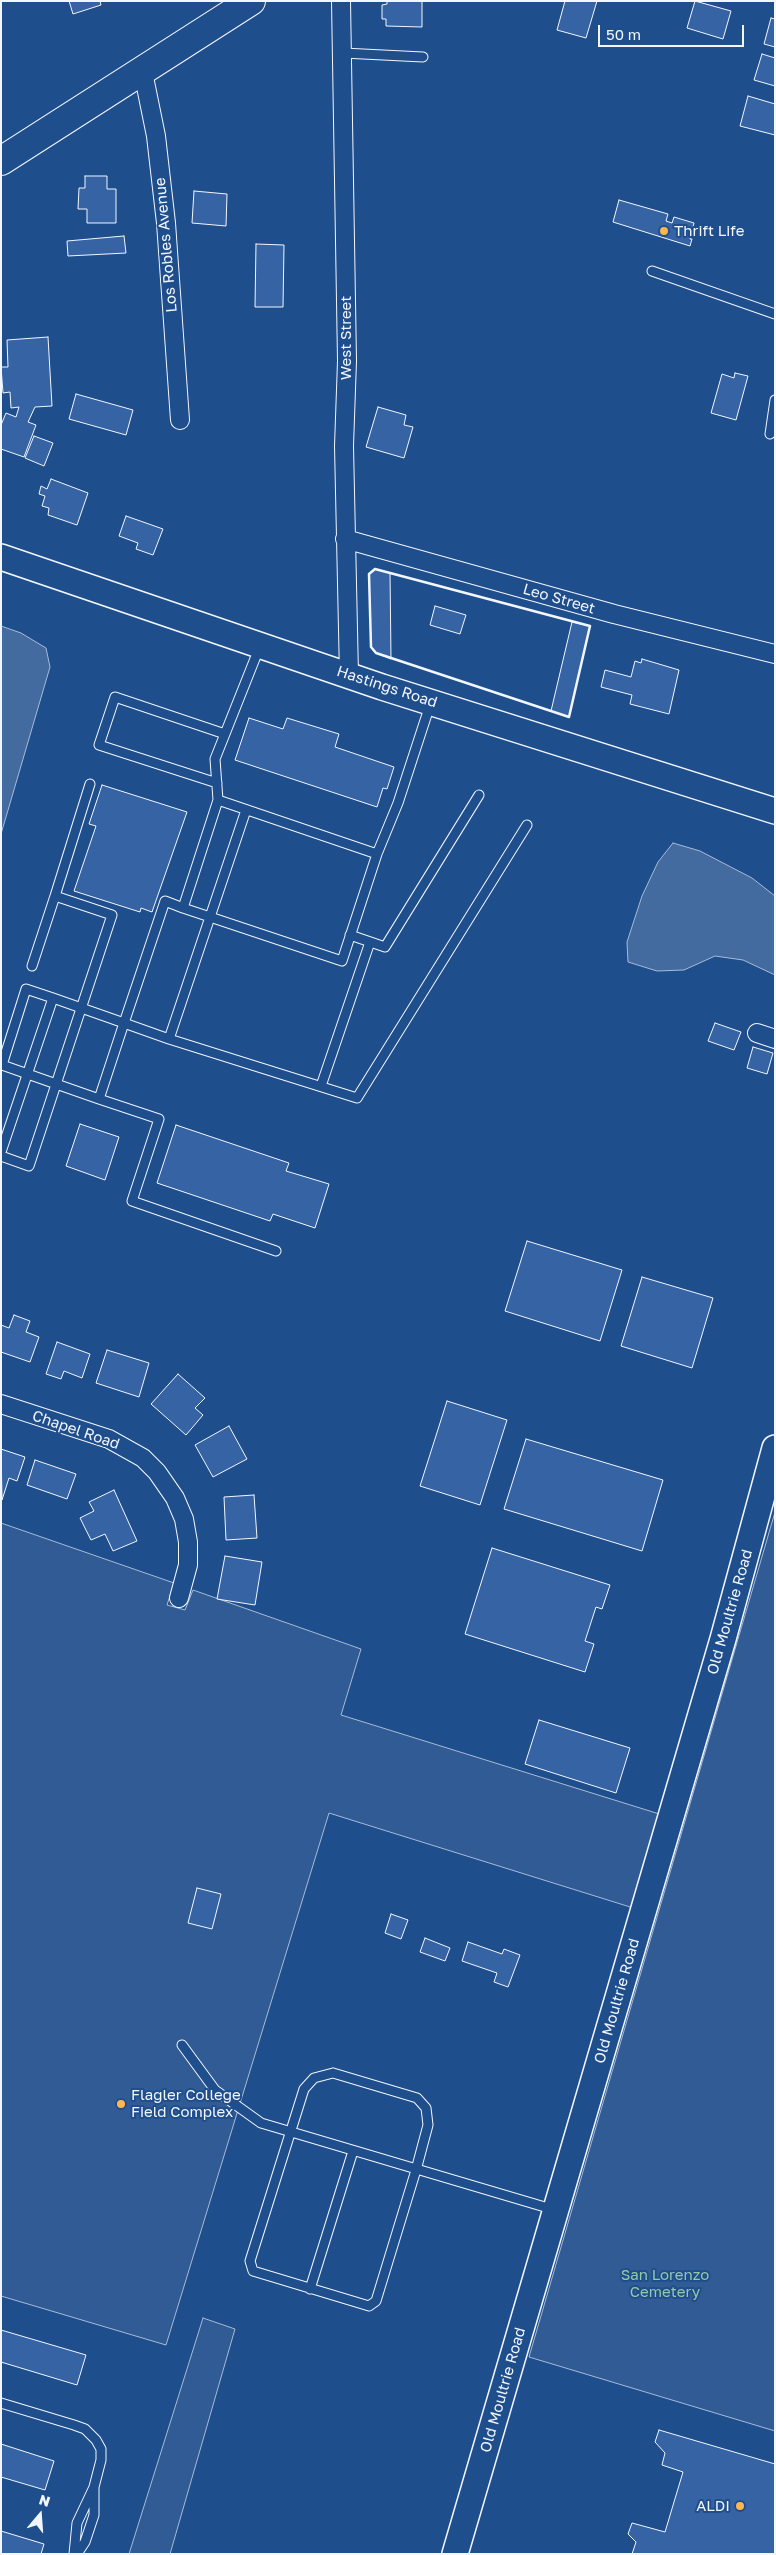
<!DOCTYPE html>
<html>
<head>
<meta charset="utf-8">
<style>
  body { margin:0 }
  #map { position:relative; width:776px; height:2555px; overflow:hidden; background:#1f4e8c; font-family:"Golos Text",sans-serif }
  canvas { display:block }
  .frame { position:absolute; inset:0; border:2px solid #f2f6ff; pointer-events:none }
  .north { position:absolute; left:15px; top:2490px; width:50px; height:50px; -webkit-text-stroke:4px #1f4e8c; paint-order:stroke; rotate:18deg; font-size:14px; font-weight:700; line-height:20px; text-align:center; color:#f2f6ff }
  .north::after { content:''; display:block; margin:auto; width:18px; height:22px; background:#f2f6ff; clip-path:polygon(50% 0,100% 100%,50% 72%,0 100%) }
  .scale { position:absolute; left:598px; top:25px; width:146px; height:22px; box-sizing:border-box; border:2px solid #f2f6ff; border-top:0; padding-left:6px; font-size:15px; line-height:18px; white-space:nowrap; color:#f2f6ff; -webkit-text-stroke:4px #1f4e8c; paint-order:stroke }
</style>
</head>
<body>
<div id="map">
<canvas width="776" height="2555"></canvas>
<div class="frame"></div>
<div class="north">N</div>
<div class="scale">50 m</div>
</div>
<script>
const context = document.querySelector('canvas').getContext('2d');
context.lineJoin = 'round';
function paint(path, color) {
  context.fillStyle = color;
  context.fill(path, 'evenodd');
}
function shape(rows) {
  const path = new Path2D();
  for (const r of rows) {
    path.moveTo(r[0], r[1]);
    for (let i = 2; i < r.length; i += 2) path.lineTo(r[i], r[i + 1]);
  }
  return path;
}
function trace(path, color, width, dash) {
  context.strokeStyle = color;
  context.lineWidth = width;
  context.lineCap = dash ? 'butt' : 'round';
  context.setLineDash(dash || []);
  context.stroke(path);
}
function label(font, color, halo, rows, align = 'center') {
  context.font = font + ' "Golos Text",sans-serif';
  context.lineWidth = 4;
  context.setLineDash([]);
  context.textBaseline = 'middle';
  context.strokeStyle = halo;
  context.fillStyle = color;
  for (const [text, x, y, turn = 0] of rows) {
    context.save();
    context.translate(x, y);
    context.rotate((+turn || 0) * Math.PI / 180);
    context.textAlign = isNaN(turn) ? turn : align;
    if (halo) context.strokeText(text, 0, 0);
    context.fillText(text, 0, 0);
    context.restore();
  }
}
const built = shape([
  [775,1512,775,2431,529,2357,775,1512],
  [1,1523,174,1583,167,1605,185,1610,193,1590,361,1649,341,1715,669,1817,643,1911,329,1813,166,2345,1,2296,1,1523],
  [203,2318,235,2329,170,2554,129,2554,203,2318]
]);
paint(built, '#305b95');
trace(built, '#a8bbd7', 1);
const water = shape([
  [1,626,21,633,46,648,50,667,1,834,1,626],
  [673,843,700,851,752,878,775,896,775,975,743,960,715,956,684,970,657,971,628,962,627,942,642,896,658,862,673,843]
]);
paint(water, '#446ba0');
trace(water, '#a8bbd7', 1);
const building = shape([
  [69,1,100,1,101,5,73,14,69,1],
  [387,1,422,1,422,27,386,26,386,19,382,19,382,5,387,4,387,1],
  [565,1,597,1,586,38,557,30,565,1],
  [695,1,731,11,723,39,687,28,695,1],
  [771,18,775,19,775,47,764,44,771,18],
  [762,54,775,58,775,86,754,80,762,54],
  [748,96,775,104,775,135,740,126,748,96],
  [85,176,107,176,107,189,116,189,116,223,87,223,87,209,78,209,79,188,85,188,85,176],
  [194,191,227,194,226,226,192,223,194,191],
  [619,200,668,214,666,221,672,223,674,217,694,223,690,239,692,239,690,246,613,222,619,200],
  [124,236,126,253,68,256,67,241,124,236],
  [256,244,284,245,283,307,255,307,256,244],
  [48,337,52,406,35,407,28,422,36,425,24,457,1,449,1,425,6,413,16,417,19,407,11,408,10,392,3,393,1,367,8,367,7,340,48,337],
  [735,373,748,376,736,420,711,413,722,374,734,378,735,373],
  [76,394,133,410,126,435,69,419,76,394],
  [378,407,406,415,404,425,413,427,404,458,366,447,378,407],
  [34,436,53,443,44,466,25,458,34,436],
  [51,479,88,493,77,525,48,515,49,508,42,506,45,496,39,494,41,486,47,489,51,479],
  [126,516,163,529,153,555,136,549,138,543,119,536,126,516],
  [375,569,390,573,391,659,376,653,371,647,369,574,375,569],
  [435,606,466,615,460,634,430,625,435,606],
  [572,622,590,626,569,717,551,711,572,622],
  [642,659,679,670,669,714,630,704,632,695,601,687,605,670,631,677,635,661,641,663,642,659],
  [249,718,283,729,287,718,339,734,335,747,394,767,387,789,383,788,377,807,235,760,249,718],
  [102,785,187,812,152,912,141,908,140,912,74,891,96,826,89,824,102,785],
  [715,1023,741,1032,734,1050,708,1041,715,1023],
  [753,1047,773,1053,767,1074,747,1068,753,1047],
  [80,1124,119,1137,105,1180,66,1166,80,1124],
  [176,1125,289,1163,286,1171,329,1184,315,1228,273,1214,270,1221,157,1183,176,1125],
  [527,1241,622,1270,600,1341,505,1311,527,1241],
  [642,1277,713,1298,692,1368,621,1346,642,1277],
  [14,1315,30,1321,26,1332,39,1337,30,1362,1,1352,1,1325,9,1328,14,1315],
  [57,1342,90,1354,82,1378,64,1371,61,1379,46,1374,57,1342],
  [107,1350,149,1363,139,1397,96,1383,107,1350],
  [178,1374,205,1398,195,1408,203,1415,186,1435,151,1404,178,1374],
  [447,1401,507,1420,480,1505,420,1486,447,1401],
  [229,1426,247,1459,213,1477,195,1445,229,1426],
  [526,1439,663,1480,642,1551,504,1509,526,1439],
  [1,1449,25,1457,17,1481,9,1478,2,1500,1,1449],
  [35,1460,76,1474,67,1499,27,1485,35,1460],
  [114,1490,137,1541,113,1551,105,1534,91,1540,80,1518,94,1511,89,1502,114,1490],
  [254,1495,257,1538,226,1540,224,1497,254,1495],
  [492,1548,610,1585,602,1609,596,1607,585,1641,594,1644,585,1672,465,1634,492,1548],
  [225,1556,262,1562,255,1605,217,1599,225,1556],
  [539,1720,630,1748,616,1793,525,1764,539,1720],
  [197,1888,221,1894,212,1929,188,1923,197,1888],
  [391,1914,408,1920,401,1939,385,1933,391,1914],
  [425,1938,450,1948,445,1961,420,1952,425,1938],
  [468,1942,502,1954,504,1949,520,1955,508,1987,494,1982,497,1973,462,1961,468,1942],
  [1,2330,86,2355,77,2385,1,2362,1,2330],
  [659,2430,775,2464,775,2554,632,2554,636,2542,628,2534,632,2523,665,2532,683,2472,662,2465,665,2453,655,2442,659,2430],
  [1,2444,54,2461,45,2490,1,2477,1,2444],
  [1,2531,44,2544,41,2554,1,2554,1,2531]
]);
paint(building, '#3563a3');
trace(building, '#f2f6ff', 1);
const lane = shape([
  [343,53,423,57],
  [652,271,775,314],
  [770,434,775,400],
  [260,646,215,759,218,800,377,854,398,803,430,705],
  [217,783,99,745,115,697,225,734],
  [218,800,183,908,342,961,377,854],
  [55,896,90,784],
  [183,908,165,901,124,1023,99,1099,2,1065,26,989,53,998,124,1023,169,1039,246,810],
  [350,935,385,947,479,795],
  [169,1039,357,1098,527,825],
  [321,1086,370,942],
  [99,1099,159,1119,132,1201,276,1251],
  [1,1152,53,998],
  [1,1156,29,1166,112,915,55,896,32,966],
  [182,2045,215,2090,261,2123,555,2210],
  [333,2073,417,2098,426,2108,428,2125,416,2170,376,2301,369,2306,253,2271,250,2261,304,2089,314,2078,333,2073],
  [310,2289,353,2151],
  [1,2403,74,2425,85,2429,96,2440,101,2449,101,2460,94,2487,77,2523,74,2554],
  [77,2554,85,2542,94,2515,94,2487]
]);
const street = shape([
  [341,1,347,361,344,446,349,675],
  [143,72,156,136,166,223,180,420],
  [345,539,614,614,775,654],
  [757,1033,775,1039],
  [1,1404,109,1439,143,1458,157,1472,175,1498,184,1519,188,1542,188,1565,179,1598]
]);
const secondary = shape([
  [1,557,382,687,775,811],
  [455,2554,723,1639,775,1448]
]);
const highway = shape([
  [1,161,251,1]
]);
trace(lane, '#f2f6ff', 11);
trace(street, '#f2f6ff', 20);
trace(secondary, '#f2f6ff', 28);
trace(highway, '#f2f6ff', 30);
trace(lane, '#1f4e8c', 9);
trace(street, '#1f4e8c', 18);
trace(secondary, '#1f4e8c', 25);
trace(highway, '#1f4e8c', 28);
trace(shape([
  [375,569,590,626,569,717,376,653,371,647,369,574,375,569]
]), '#f2f6ff', 2.5);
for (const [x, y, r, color] of [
  [664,231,5,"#ffb74d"],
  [121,2104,5,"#ffb74d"],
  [740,2506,5,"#ffb74d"]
]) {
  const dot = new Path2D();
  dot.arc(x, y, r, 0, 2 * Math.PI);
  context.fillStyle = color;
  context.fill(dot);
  trace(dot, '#1f4e8c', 2);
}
label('15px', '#f2f6ff', '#1f4e8c', [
  ["Thrift Life",674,231],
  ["Flagler College",131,2095],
  ["Field Complex",131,2112],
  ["ALDI",730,2506,"right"]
], 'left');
label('15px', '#f2f6ff', '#1f4e8c', [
  ["Los Robles Avenue",166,245,-95],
  ["West Street",346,338,-90],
  ["Leo Street",559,599,16],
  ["Hastings Road",387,687,18],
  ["Chapel Road",76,1430,19],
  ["Old Moultrie Road",730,1612,-74],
  ["Old Moultrie Road",617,2001,-74],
  ["Old Moultrie Road",503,2390,-74]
]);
label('15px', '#97c8a6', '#1f4e8c', [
  ["San Lorenzo",665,2275],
  ["Cemetery",665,2292]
]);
</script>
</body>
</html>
